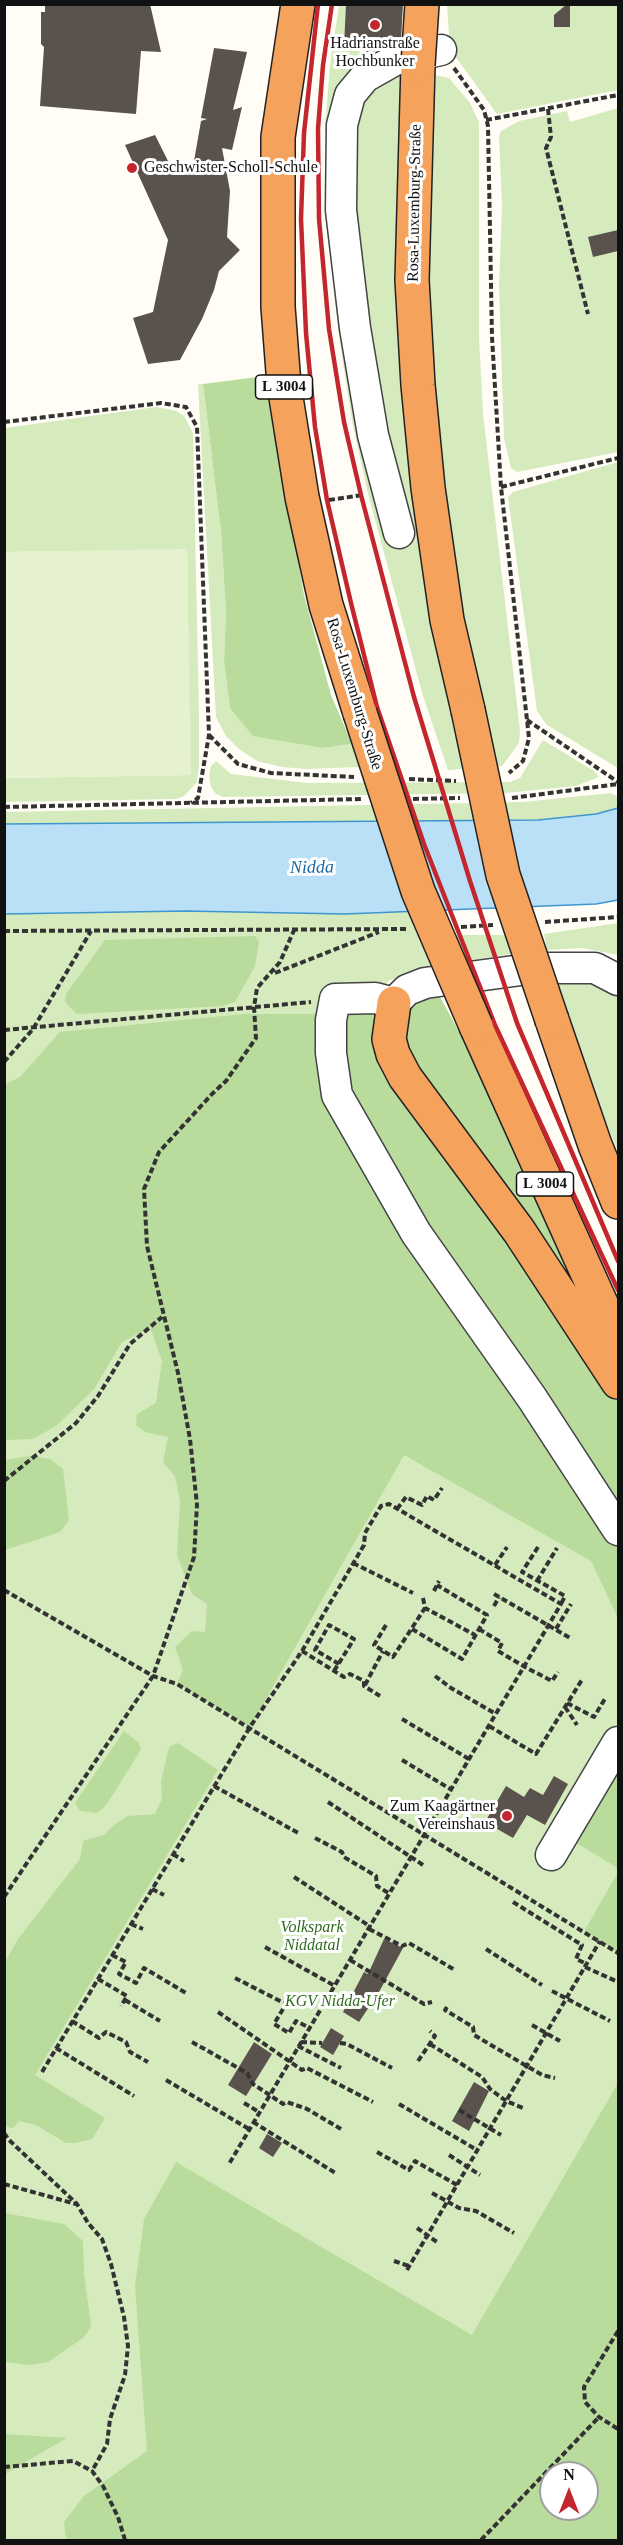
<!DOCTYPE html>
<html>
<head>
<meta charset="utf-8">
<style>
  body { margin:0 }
  #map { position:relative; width:623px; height:2545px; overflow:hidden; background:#fffdf5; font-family:"Times New Roman",serif }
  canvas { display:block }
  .frame { position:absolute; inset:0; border:6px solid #111; pointer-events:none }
  .north { position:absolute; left:539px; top:2461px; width:60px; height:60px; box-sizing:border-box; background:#fff; border:2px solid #a0a0a0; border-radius:50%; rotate:0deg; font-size:16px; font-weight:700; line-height:24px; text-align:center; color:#111 }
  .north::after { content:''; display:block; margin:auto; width:21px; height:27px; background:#c4262e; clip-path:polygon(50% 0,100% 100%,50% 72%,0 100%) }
</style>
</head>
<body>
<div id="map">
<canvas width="623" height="2545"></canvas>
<div class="frame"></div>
<div class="north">N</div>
</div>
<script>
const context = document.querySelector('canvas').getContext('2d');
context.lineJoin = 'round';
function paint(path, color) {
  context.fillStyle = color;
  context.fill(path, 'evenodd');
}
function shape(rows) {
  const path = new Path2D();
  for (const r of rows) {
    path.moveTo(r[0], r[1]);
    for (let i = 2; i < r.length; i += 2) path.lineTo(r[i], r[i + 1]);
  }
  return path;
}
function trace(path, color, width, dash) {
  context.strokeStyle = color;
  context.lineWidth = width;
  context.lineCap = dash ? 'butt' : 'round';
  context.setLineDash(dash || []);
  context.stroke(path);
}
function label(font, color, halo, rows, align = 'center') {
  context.font = font + ' "Times New Roman",serif';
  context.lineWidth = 6;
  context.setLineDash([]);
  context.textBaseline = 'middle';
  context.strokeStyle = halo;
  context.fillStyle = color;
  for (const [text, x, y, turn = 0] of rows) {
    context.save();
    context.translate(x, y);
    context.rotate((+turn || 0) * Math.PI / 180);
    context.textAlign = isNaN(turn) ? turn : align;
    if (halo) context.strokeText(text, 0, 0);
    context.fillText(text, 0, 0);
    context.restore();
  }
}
paint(shape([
  [339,5,346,5,344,45,364,47,363,59,380,60,381,48,395,60,403,62,434,621,455,737,487,729,457,601,434,394,427,270,435,75,449,78,470,103,479,122,479,337,483,414,520,730,519,743,502,766,448,770,423,696,368,494,352,421,338,329,327,217,325,129,330,65],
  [447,5,618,5,618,90,497,114,450,49],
  [618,108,618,452,517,472,511,468,504,438,499,286,502,206,499,136,501,131,519,121,567,111,570,122],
  [198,384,203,384,221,532,226,611,224,659,323,748,352,744,360,767,306,769,282,767,257,761,239,749,226,736,216,717],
  [156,407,177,411,184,416,193,433,199,714,199,766,197,782,184,796,176,799,5,802,4,778,190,775,187,550,4,552,5,428],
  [618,462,618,768,547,725,537,711,508,497,513,492],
  [543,740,594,771,599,777,576,786,505,793,223,797,216,794,211,787,209,775,211,766,216,761,231,774,308,783,510,782,520,778],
  [611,793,618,797,618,808,596,814,538,820,5,824,4,812,523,802],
  [185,911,345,914,409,911,417,935,505,935,511,954,425,967,388,981,381,996,618,1402,618,2540,5,2540,5,914],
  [551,2473,587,2473,587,2509,551,2509],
  [618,923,618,955,582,948,547,950,544,934],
  [557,978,602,983,618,989,618,1152,594,1092]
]), '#d5ebbd');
paint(shape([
  [265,376,304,595,331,695,352,744,323,748,253,736,230,708,224,659,226,611,221,532,203,384],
  [255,936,259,942,255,966,235,1002,222,1006,77,1014,65,1002,66,994,105,940],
  [427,997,440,997,462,1037,577,1294,406,1061,399,1016,407,1006],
  [368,1006,602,1368,618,1402,618,1515,345,1096,340,1019,350,1009],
  [243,1014,319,1014,323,1058,618,1542,618,1618,591,1561,404,1455,250,1727,177,1684,183,1670,175,1647,192,1631,205,1632,207,1604,192,1594,177,1555,180,1501,175,1476,163,1462,168,1437,145,1432,136,1425,137,1414,156,1403,162,1361,150,1327,122,1342,94,1389,56,1426,33,1439,5,1440,4,1085,20,1077,60,1032],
  [30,1456,50,1459,63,1469,69,1520,60,1532,5,1550,5,1460],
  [124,1731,138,1742,141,1749,137,1756,107,1804,97,1813,80,1811,75,1803],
  [178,1743,218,1770,35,2075,105,2118,92,2139,75,2143,66,2143,36,2125,19,2121,13,2128,5,2126,5,1962,18,1939,80,1859,83,1841,104,1835,114,1825,128,1816,155,1814,162,1799,161,1781,169,1747],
  [618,1762,618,1868,571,1840],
  [618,1872,618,1953,585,1930],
  [618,2083,618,2540,66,2540,64,2522,84,2496,147,2451,135,2286,144,2219,176,2162,472,2335],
  [551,2473,587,2473,587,2509,551,2509],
  [4,2213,64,2224,83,2241,84,2272,91,2327,83,2338,48,2362,30,2365,5,2362],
  [4,2434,5,2434,67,2438,5,2474]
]), '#b9dc9c');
paint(shape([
  [187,549,191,775,5,778,5,552]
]), '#e6f2cf');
const water = shape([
  [618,808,618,900,596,904,345,914,185,911,5,914,4,824,538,820,596,814,618,808]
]);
paint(water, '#b9e0f7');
trace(water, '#3f96cf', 1.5);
paint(shape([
  [45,4,150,4,161,52,141,51,136,114,40,106,44,47,41,44,41,12,45,12],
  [346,4,403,4,401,41,381,48,363,58,364,47,344,45],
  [567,4,570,4,570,27,554,27,554,15],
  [214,48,247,52,233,110,242,107,232,150,222,148,230,191,227,237,240,250,219,271,214,290,202,319,180,360,148,364,133,318,153,312,168,240,125,145,155,135,172,169,194,161,201,121,207,119,201,118],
  [618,230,618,251,593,257,588,237],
  [554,1776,568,1784,545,1825,527,1815,513,1838,485,1822,506,1786,524,1797,530,1788,543,1795],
  [384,1939,403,1948,379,1992,359,2022,343,2012,364,1972,368,1974],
  [331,2028,344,2036,333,2055,320,2047],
  [254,2042,272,2054,246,2096,228,2085],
  [474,2082,489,2091,469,2131,452,2121],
  [267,2134,282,2143,273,2157,259,2148]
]), '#5a524d');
const minor = shape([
  [399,533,373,435,355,328,341,210,342,125,350,95,365,77,395,60,441,50],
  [618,980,595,968,536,968,425,983,407,990,394,1003,375,998,335,999,331,1020,331,1053,337,1095,416,1233,532,1398,618,1530],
  [551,1855,618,1742]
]);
const highway = shape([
  [298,4,278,137,278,307,284,385,302,497,326,605,360,713],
  [418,65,412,280,418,385,428,488,447,620,468,710],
  [394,1003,389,1039,393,1054,405,1077,519,1231,618,1382],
  [552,1020,595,1145,618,1202],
  [476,1026,618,1341]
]);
trace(minor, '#444', 33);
trace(highway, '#222', 36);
trace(shape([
  [454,68,484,110,488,126,492,337,501,487,529,738,523,761,509,773],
  [548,109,551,137,546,148,588,314],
  [486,120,618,95],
  [4,422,161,403,186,407,197,427,209,735,198,798,191,803],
  [501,487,618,458],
  [329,500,363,495],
  [527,720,618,782],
  [209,735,238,764,271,773,354,777],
  [409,779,456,781],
  [512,798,618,784],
  [413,799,460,798],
  [4,807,361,799],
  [545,922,618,917],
  [461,927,493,925],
  [4,931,406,929],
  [275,973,379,932],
  [4,1030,311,1002],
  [4,1062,33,1029,91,931],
  [4,1481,76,1423,98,1396,130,1344,162,1317],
  [397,1509,406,1497,422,1505,427,1496,434,1500,442,1488],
  [538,1547,522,1572,565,1596,561,1604],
  [353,1563,413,1593],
  [495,1565,507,1547],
  [537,1581,557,1548],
  [4,1590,153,1676,177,1684,618,1953],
  [434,1591,439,1581],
  [494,1594,570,1638],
  [423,1598,425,1608,475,1635],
  [494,1606,499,1597],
  [386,1625,374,1645,393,1657,425,1608],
  [412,1629,462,1659,487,1615,437,1585],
  [479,1629,502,1643,498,1651,525,1667,552,1681,558,1672],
  [556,1629,571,1604],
  [302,1651,344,1677,350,1674,364,1681,364,1686,380,1696],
  [334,1671,354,1639,329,1625,315,1650,339,1664],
  [435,1676,451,1688,496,1714],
  [365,1685,383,1651],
  [567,1703,594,1717,606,1697],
  [565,1707,577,1725],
  [402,1719,469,1759],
  [489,1726,536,1754,583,1678],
  [402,1760,452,1790],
  [214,1786,300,1834],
  [328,1802,423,1865],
  [315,1838,342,1852,344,1857,376,1876,377,1886,390,1894],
  [173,1854,184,1861],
  [294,1877,371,1927],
  [152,1889,164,1895],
  [4,1897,153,1676,194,1557,197,1505,190,1439,178,1373,147,1246,144,1189,159,1152,212,1094,226,1081,256,1038,254,1007,257,988,280,962,295,928],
  [513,1902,582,1945,576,1959,587,1964],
  [131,1924,143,1929],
  [369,1929,402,1946,409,1943,455,1970],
  [265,1947,335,1986],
  [486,1949,542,1985],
  [112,1955,126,1962,119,1974,136,1983,144,1968,186,1993],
  [350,1960,424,2004,432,2002],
  [585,1967,618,1982],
  [235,1978,286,2004,274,2024,289,2033,296,2021,310,2028],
  [98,1979,127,1996,121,2006],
  [552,1991,610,2021],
  [125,2000,160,2021],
  [447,2007,445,2010,473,2027,474,2035,542,2075,555,2078],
  [218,2012,302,2070,307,2068,373,2102],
  [72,2021,99,2038,106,2032,126,2042,130,2052,148,2062],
  [532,2025,560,2041],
  [192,2042,247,2073,253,2084,283,2104,287,2102,307,2109,341,2129],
  [301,2042,322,2043],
  [340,2043,347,2044,392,2068],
  [430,2044,482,2077,490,2089,506,2101,523,2108],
  [298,2046,341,2068],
  [56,2048,134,2096],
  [418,2061,435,2036,430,2031],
  [42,2072,250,1727,302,1651,364,1545,365,1533,381,1506,389,1504,561,1604,229,2164],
  [166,2080,249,2129],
  [244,2103,259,2112],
  [399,2104,477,2150],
  [459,2110,501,2135],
  [253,2122,337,2174],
  [4,2133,9,2140,77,2204,88,2223,102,2239,111,2264,124,2317,128,2346,125,2375,110,2419,107,2444,92,2471],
  [377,2152,409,2170,415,2161,457,2185],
  [449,2155,480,2175],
  [4,2184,76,2204],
  [432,2193,459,2208,476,2211,514,2233],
  [417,2228,437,2242],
  [394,2261,409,2266],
  [407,2270,600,1941],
  [618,2331,584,2387,585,2402,599,2417,618,2429],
  [4,2467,73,2461,92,2471,103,2486,118,2517,125,2540],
  [481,2540,599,2417]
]), '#333', 4, [6, 3]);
trace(minor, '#fff', 30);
trace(highway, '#f5a25d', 33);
trace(shape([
  [318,4,304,133,301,219,306,333,315,427,327,500,351,603,377,707,424,844,495,1025,618,1290],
  [332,4,323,65,318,129,319,219,329,329,344,422,361,495,414,697,470,881,517,1023,618,1261]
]), '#c4262e', 4.5);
const highwayBridge = shape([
  [418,65,422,4],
  [468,710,503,875,552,1020],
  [360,713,418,891,476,1026]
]);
trace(highwayBridge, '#222', 36, []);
trace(highwayBridge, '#f5a25d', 33);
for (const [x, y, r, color] of [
  [375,25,6,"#c4262e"],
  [132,168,6,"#c4262e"],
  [507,1816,6,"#c4262e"]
]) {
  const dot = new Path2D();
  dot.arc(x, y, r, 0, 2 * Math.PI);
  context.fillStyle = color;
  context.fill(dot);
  trace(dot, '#fff', 2);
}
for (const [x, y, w] of [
  [284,387,57],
  [545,1184,57]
]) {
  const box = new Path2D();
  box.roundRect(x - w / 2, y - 12, w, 24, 4.5);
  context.fillStyle = '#fff';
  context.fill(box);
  trace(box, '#111', 1.5);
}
label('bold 15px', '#111', null, [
  ["L 3004",284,387],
  ["L 3004",545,1184]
]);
label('16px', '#111', '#fff', [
  ["Hadrianstraße",375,44],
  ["Hochbunker",375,62],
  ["Geschwister-Scholl-Schule",144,168,"left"],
  ["Zum Kaagärtner",495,1807,"right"],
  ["Vereinshaus",495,1825,"right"]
]);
label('16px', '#111', '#fff', [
  ["Rosa-Luxemburg-Straße",415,203,-89],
  ["Rosa-Luxemburg-Straße",354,694,73]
]);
label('italic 16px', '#2f6b1f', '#fff', [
  ["Volkspark",312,1928],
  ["Niddatal",312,1946],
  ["KGV Nidda-Ufer",340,2002]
]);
label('italic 18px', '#1768a6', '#fff', [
  ["Nidda",312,868,-1]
]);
</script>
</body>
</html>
